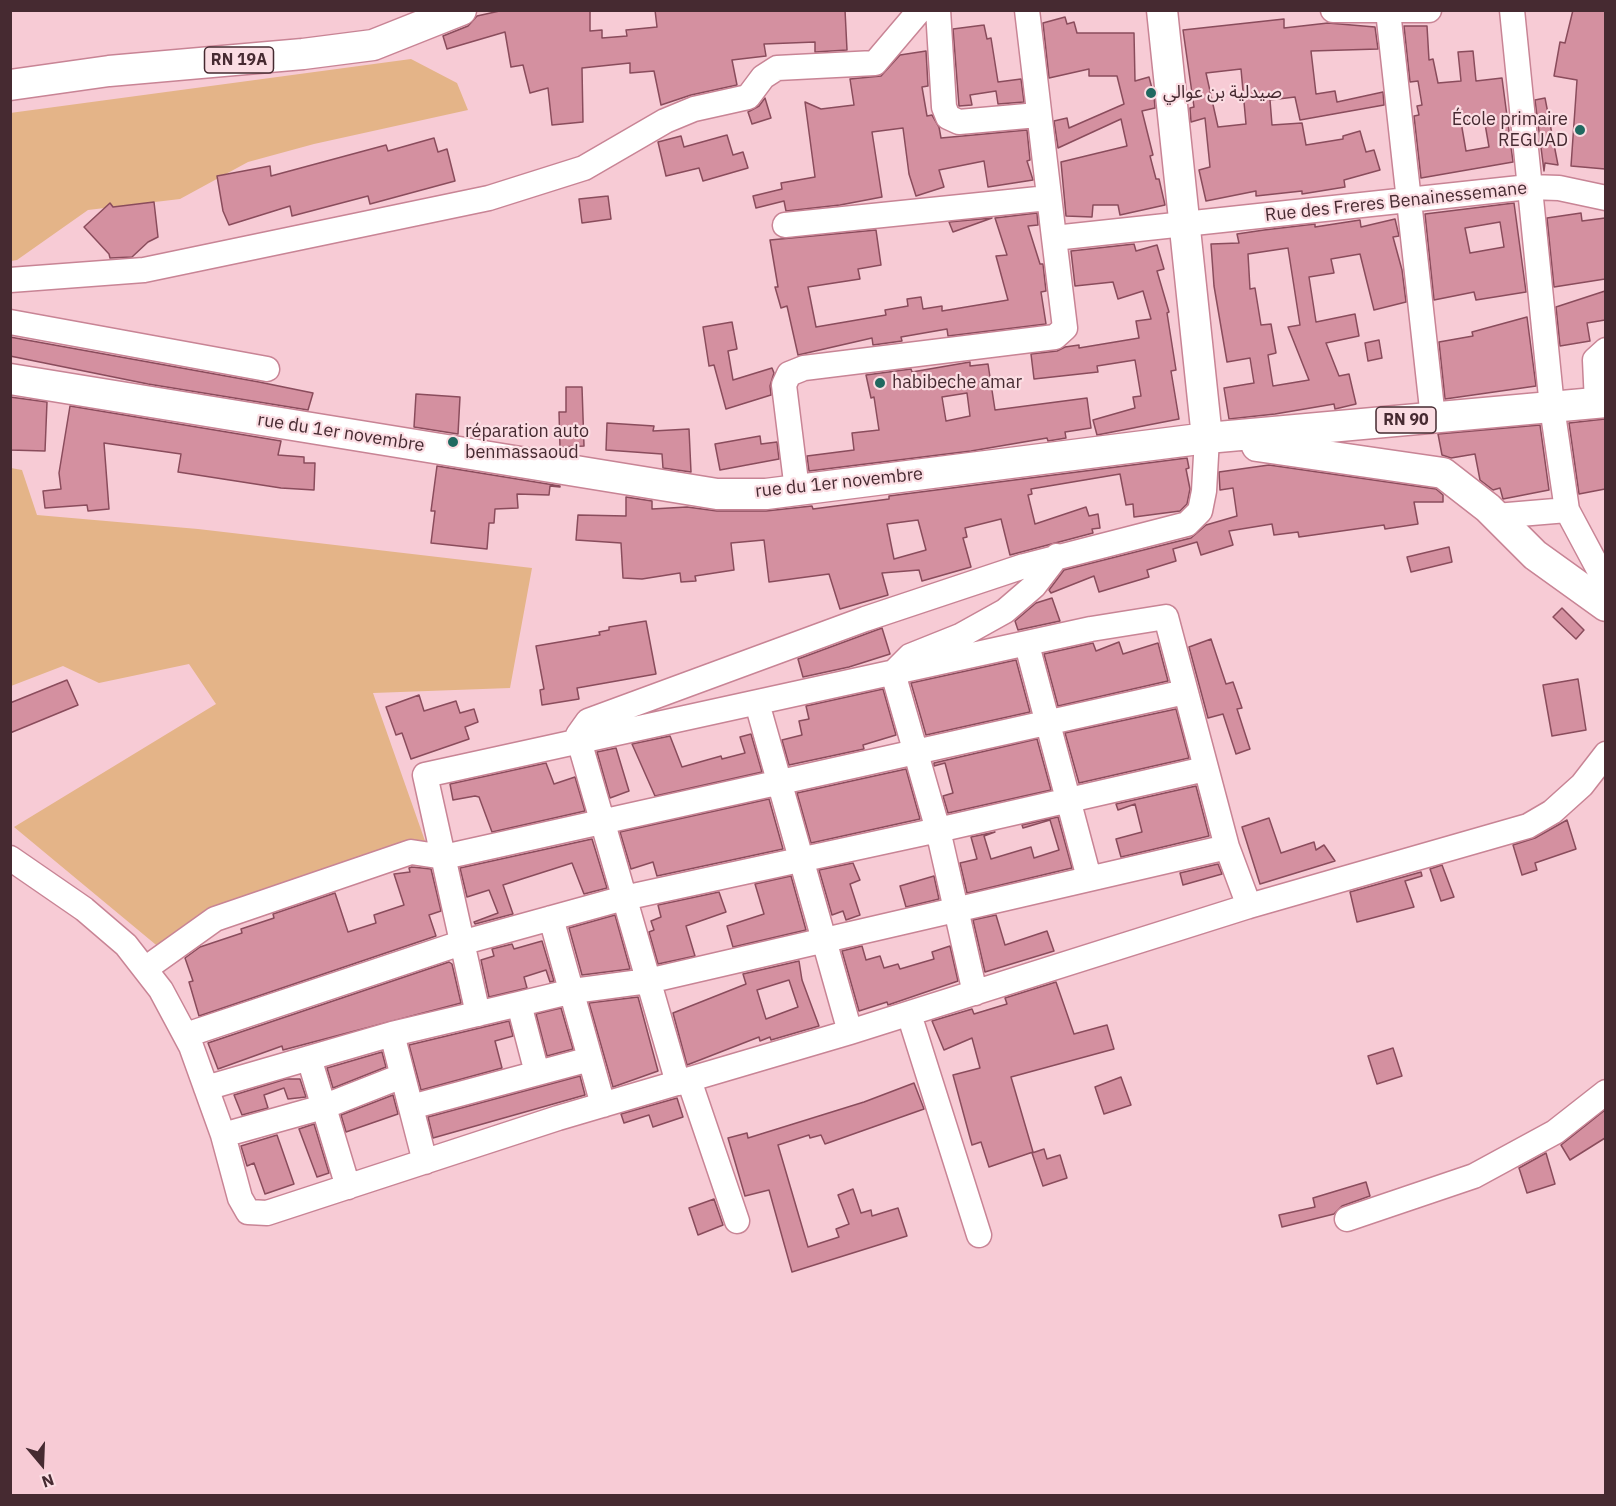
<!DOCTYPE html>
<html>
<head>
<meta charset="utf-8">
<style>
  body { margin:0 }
  #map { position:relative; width:1616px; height:1506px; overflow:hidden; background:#f7cbd5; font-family:"IBM Plex Sans",sans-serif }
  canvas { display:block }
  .frame { position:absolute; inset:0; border:12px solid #462a31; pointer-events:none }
  .north { position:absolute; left:12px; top:1434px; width:60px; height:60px; -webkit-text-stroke:4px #fbdde3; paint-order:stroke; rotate:161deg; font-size:16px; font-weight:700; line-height:24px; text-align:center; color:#462a31 }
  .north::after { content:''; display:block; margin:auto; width:21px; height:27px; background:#462a31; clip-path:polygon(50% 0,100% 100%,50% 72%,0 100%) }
</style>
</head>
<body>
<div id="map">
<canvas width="1616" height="1506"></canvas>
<div class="frame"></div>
<div class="north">N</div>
</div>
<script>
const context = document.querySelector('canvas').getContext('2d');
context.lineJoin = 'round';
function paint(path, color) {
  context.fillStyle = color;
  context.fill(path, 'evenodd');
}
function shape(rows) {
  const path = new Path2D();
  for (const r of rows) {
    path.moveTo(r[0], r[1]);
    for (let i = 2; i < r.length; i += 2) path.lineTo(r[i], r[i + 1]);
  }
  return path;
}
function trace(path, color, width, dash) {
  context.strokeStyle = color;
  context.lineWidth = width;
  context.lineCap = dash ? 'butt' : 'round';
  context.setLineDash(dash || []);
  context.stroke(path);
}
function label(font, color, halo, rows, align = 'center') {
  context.font = font + ' "IBM Plex Sans","Noto Sans Arabic",sans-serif';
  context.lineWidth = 4.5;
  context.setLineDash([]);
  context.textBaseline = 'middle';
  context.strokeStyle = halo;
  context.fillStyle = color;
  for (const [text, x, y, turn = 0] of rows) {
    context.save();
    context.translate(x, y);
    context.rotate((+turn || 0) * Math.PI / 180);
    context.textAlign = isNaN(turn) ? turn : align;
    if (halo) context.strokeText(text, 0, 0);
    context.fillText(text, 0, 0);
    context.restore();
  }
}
paint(shape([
  [411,59,457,83,468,110,314,144,248,162,180,199,88,210,17,260,11,261,10,113],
  [11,468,22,470,37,515,198,529,532,568,510,688,373,693,431,858,161,949,14,827,216,704,189,664,99,683,63,666,11,686]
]), '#e4b488');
const building = shape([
  [504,10,590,10,590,31,602,30,602,38,627,36,626,30,657,27,655,10,845,10,847,50,815,52,815,42,764,44,766,56,732,60,737,85,691,95,661,105,654,71,630,73,630,63,582,68,583,122,552,125,548,88,530,93,523,65,511,67,505,32,447,49,443,36,468,26,477,16,504,10],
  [1573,10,1605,10,1605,169,1571,166,1577,80,1554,76,1560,42,1565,43,1573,10],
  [1065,17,1067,24,1074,22,1077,33,1134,33,1135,81,1149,77,1154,96,1155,108,1142,111,1153,155,1150,156,1156,179,1159,179,1165,205,1120,215,1118,205,1093,205,1092,217,1066,216,1061,162,1127,146,1121,119,1058,148,1054,121,1067,118,1069,128,1124,104,1117,76,1089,76,1089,69,1049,78,1043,23,1065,17],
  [1284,19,1284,28,1328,23,1375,27,1378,49,1311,51,1316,94,1335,91,1337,102,1383,92,1384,105,1300,120,1295,97,1270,100,1272,125,1302,123,1306,145,1343,139,1343,136,1360,131,1366,152,1374,150,1380,170,1344,180,1345,187,1302,194,1302,191,1256,196,1256,191,1206,201,1199,170,1210,167,1205,118,1191,122,1190,108,1194,107,1183,30,1284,19],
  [1241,69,1246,124,1218,127,1206,73,1241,69],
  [984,25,987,39,991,38,998,82,1021,79,1024,102,998,104,996,91,970,95,972,105,959,106,953,29,984,25],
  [1404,26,1427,26,1429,60,1433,59,1438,83,1461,81,1458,52,1473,51,1476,81,1502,78,1513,162,1421,178,1414,116,1419,115,1417,106,1422,105,1418,81,1410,82,1404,26],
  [1484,118,1489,147,1466,151,1461,122,1484,118],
  [926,51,928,86,922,87,927,116,932,115,939,127,941,138,1027,130,1030,160,1027,161,1033,180,988,187,984,161,939,170,944,187,916,196,909,174,903,128,872,132,882,197,840,205,786,211,784,201,756,208,753,196,782,189,781,183,815,177,805,102,821,109,854,105,850,79,881,76,900,55,926,51],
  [765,98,771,118,752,124,748,112,759,106,765,98],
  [1545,98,1558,165,1545,163,1544,171,1535,100,1545,98],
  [727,135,733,155,743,152,748,168,703,181,699,168,666,176,658,142,681,136,684,147,727,135],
  [434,138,438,152,447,149,455,181,370,204,368,196,292,216,290,206,229,225,223,211,217,176,270,166,271,176,386,145,388,151,434,138],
  [608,196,611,219,582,223,579,199,608,196],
  [154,202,158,237,148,242,132,257,110,258,109,254,84,227,110,203,113,207,154,202],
  [1514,203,1526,292,1476,300,1474,292,1434,300,1425,214,1514,203],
  [1500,222,1504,247,1470,253,1465,228,1500,222],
  [1037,213,1038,225,1028,226,1040,264,1043,264,1046,291,1041,292,1046,324,948,336,947,329,901,337,902,341,873,345,872,338,798,355,787,306,781,308,775,287,778,287,770,240,876,230,881,265,858,269,860,279,808,287,816,327,886,315,885,310,908,306,907,299,921,297,923,309,942,306,942,311,1008,300,996,256,1007,255,995,218,1037,213],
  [1581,213,1582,221,1605,218,1605,279,1554,287,1547,218,1581,213],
  [992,218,953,232,949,222,992,218],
  [1395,219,1399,236,1393,237,1402,270,1406,302,1374,310,1360,254,1331,259,1334,273,1309,277,1316,322,1355,314,1359,336,1326,343,1339,376,1349,374,1356,404,1335,409,1334,404,1275,414,1229,419,1224,388,1254,383,1250,358,1227,362,1214,286,1211,244,1239,243,1237,234,1264,230,1315,224,1315,227,1360,220,1361,227,1395,219],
  [1288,248,1300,325,1288,327,1309,380,1273,386,1268,355,1276,353,1271,324,1261,325,1255,288,1250,289,1248,254,1288,248],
  [1134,244,1136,251,1157,245,1164,269,1157,271,1169,312,1167,313,1176,370,1171,371,1179,419,1097,435,1093,420,1135,408,1133,397,1141,396,1135,360,1097,366,1098,372,1034,379,1031,354,1057,351,1065,347,1079,345,1079,348,1139,338,1136,321,1151,319,1143,291,1118,299,1113,282,1075,286,1071,251,1134,244],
  [1605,291,1605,320,1587,323,1590,341,1560,346,1556,307,1605,291],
  [1527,317,1536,386,1445,399,1439,342,1473,336,1472,332,1527,317],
  [732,322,737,349,728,351,733,380,772,368,774,373,770,386,771,395,726,409,714,365,709,366,703,327,732,322],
  [10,337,259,382,313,393,308,410,148,384,10,356,10,337],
  [1379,340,1382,358,1368,361,1365,343,1379,340],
  [970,362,970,366,988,364,995,410,1087,398,1091,428,1065,432,1066,438,1048,441,1047,438,971,451,809,471,807,456,854,450,852,433,879,430,874,397,871,398,866,375,911,369,912,372,970,362],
  [967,393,970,416,946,421,942,397,967,393],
  [566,387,582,387,584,446,560,447,559,412,566,412,566,387],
  [416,394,460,397,458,434,414,427,416,394],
  [10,397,47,402,45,451,10,450,10,397],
  [70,406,281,441,278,455,304,457,304,463,315,463,314,490,281,488,178,472,181,454,104,443,109,509,88,511,87,505,45,508,43,491,61,489,59,473,70,406],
  [1605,419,1605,489,1579,494,1569,423,1605,419],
  [607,423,654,426,653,431,689,429,691,472,663,468,662,454,606,450,607,423],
  [1540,425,1549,490,1503,499,1500,488,1493,490,1480,480,1475,454,1451,458,1442,455,1438,434,1540,425],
  [760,436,761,444,777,442,779,459,720,470,715,444,760,436],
  [1187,458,1189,468,1186,469,1190,489,1187,504,1180,511,1134,517,1133,504,1126,505,1120,474,1031,489,1032,494,1028,495,1035,524,1086,507,1089,516,1098,514,1100,528,1092,529,1093,533,1010,555,1001,519,965,528,967,537,963,538,971,567,922,581,919,570,882,573,888,595,840,609,829,574,769,582,764,540,731,543,734,570,695,576,696,581,681,582,680,573,642,579,623,578,621,543,576,540,578,515,626,516,626,497,652,501,652,509,687,507,717,511,766,511,812,506,813,509,889,499,889,496,1187,458],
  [918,520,926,550,894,559,887,524,918,520],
  [1269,465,1436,489,1443,495,1443,502,1414,502,1418,524,1385,529,1384,525,1299,537,1298,532,1274,535,1272,524,1229,531,1233,545,1201,555,1197,542,1173,549,1176,561,1147,570,1149,577,1099,592,1094,576,1051,593,1049,590,1064,570,1191,538,1206,525,1237,516,1233,488,1220,490,1219,472,1269,465],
  [437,466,560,486,560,487,550,486,549,495,517,494,518,508,495,509,494,523,489,523,487,549,431,543,435,511,431,511,437,466],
  [1449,547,1452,562,1411,572,1407,557,1449,547],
  [1052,598,1060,621,1018,630,1015,621,1036,603,1052,598],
  [1562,608,1584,630,1576,639,1553,617,1562,608],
  [646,621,656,674,577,688,579,699,542,705,540,690,544,689,536,646,600,635,599,632,609,630,609,627,646,621],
  [882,628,890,654,849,667,803,677,798,659,882,628],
  [1211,639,1226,684,1233,682,1242,708,1237,709,1250,749,1236,754,1223,714,1208,718,1189,647,1211,639],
  [1119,642,1123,654,1158,643,1168,681,1058,706,1044,654,1093,643,1096,651,1119,642],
  [1016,660,1030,712,926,735,911,683,1016,660],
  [1578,679,1586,730,1552,736,1543,685,1578,679],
  [67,680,78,705,10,733,10,703,67,680],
  [883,689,896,735,863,745,864,749,789,765,782,740,802,735,799,721,809,719,806,706,883,689],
  [419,695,424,711,456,701,460,713,474,709,478,722,465,727,469,739,411,759,402,733,396,735,386,707,419,695],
  [1176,709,1189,758,1079,783,1065,733,1176,709],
  [751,734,762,772,655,796,632,744,670,736,682,767,721,756,722,759,745,753,740,737,751,734],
  [1037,739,1051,790,948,813,943,796,953,793,945,763,934,766,934,763,1037,739],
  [616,748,629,791,610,798,597,752,616,748],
  [546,763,554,784,575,777,585,811,492,832,479,797,475,796,453,800,450,784,546,763],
  [906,769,920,819,811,843,797,793,906,769],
  [1196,786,1209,836,1121,857,1116,839,1142,832,1135,804,1118,810,1116,804,1196,786],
  [769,799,783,849,657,876,653,862,631,869,620,832,769,799],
  [1058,817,1072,868,967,893,960,863,977,859,971,837,995,832,984,836,991,859,1031,847,1034,858,1059,850,1050,820,1023,828,1022,825,1058,817],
  [1269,818,1281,853,1314,842,1316,850,1324,845,1335,861,1260,884,1242,827,1269,818],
  [1567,820,1576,849,1535,863,1537,870,1522,875,1513,845,1535,838,1567,820],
  [592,839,607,888,584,894,572,863,503,885,513,914,475,924,474,922,498,913,489,890,467,897,460,868,592,839],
  [853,863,860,880,850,884,860,915,846,920,843,911,832,915,819,870,853,863],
  [1218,864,1222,874,1183,885,1180,873,1218,864],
  [1442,865,1454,897,1441,901,1430,869,1442,865],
  [412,867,431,869,432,873,441,911,429,915,436,936,199,1016,189,982,193,981,185,958,200,947,242,933,241,929,274,918,273,914,335,893,348,932,376,923,374,915,404,905,394,874,410,872,409,868,412,867],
  [1421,872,1422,876,1405,881,1414,907,1357,922,1350,892,1421,872],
  [791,876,806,930,733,947,727,926,764,914,755,884,791,876],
  [934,876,939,899,906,907,900,886,934,876],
  [719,892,726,912,686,926,695,956,658,964,649,932,654,930,651,921,661,917,658,905,719,892],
  [615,915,630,969,582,975,569,928,615,915],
  [996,915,1005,945,1047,931,1054,951,985,972,973,920,996,915],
  [542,941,554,981,550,982,546,970,524,977,527,988,489,997,481,960,494,956,492,949,512,944,514,949,542,941],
  [862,946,866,960,880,956,884,968,898,964,900,969,934,959,932,952,950,946,958,981,888,1005,887,1002,859,1011,842,951,862,946],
  [799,961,802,980,819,1026,771,1040,770,1037,760,1041,759,1037,687,1065,673,1013,746,984,743,974,799,961],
  [789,980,798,1007,766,1019,757,990,789,980],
  [449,962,452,964,461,1003,283,1050,282,1046,218,1069,208,1043,449,962],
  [1056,982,1074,1034,1107,1025,1114,1049,1011,1077,1033,1152,989,1167,981,1142,972,1145,953,1075,980,1068,972,1038,944,1050,932,1021,972,1009,974,1014,1007,1004,1005,998,1056,982],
  [638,997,658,1071,613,1087,589,1003,638,997],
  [561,1008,573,1049,547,1056,536,1014,561,1008],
  [509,1021,513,1036,495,1041,502,1068,421,1090,409,1045,509,1021],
  [1393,1048,1402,1076,1377,1084,1368,1056,1393,1048],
  [382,1052,386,1067,333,1088,327,1068,382,1052],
  [580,1076,585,1095,433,1138,428,1117,580,1076],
  [1121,1077,1131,1105,1104,1114,1095,1087,1121,1077],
  [286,1079,300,1079,306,1097,288,1099,284,1088,264,1095,268,1108,242,1115,234,1095,286,1079],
  [914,1083,924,1109,825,1144,821,1135,810,1138,809,1135,778,1145,808,1247,839,1237,836,1229,849,1224,838,1195,853,1189,861,1213,871,1210,872,1216,898,1208,907,1236,792,1272,769,1190,745,1196,728,1138,747,1133,748,1138,864,1102,914,1083],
  [393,1095,398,1114,346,1132,341,1115,393,1095],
  [677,1098,683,1117,653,1127,649,1115,624,1123,621,1114,677,1098],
  [1605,1110,1605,1138,1570,1160,1561,1145,1605,1110],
  [314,1124,329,1173,317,1177,299,1129,314,1124],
  [277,1135,294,1184,265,1194,254,1163,247,1166,241,1146,277,1135],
  [1044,1149,1047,1159,1060,1155,1067,1178,1043,1186,1032,1153,1044,1149],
  [1546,1153,1555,1184,1527,1193,1519,1168,1546,1153],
  [1366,1182,1370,1196,1342,1206,1334,1214,1282,1227,1279,1215,1315,1207,1313,1198,1366,1182],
  [714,1199,723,1225,698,1235,689,1208,714,1199]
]);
paint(building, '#d490a0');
trace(building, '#8a4c5c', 1.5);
const minor = shape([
  [938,10,944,107,948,117,959,122,1038,115],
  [1027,10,1054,238,1529,187,1559,188,1606,198],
  [1333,10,1429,10],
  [1512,10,1552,407,1567,510,1606,583],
  [1388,11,1433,418],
  [785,225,1048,198],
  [10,280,144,270,489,198,584,168,665,121,694,109,748,97,763,77,777,68,875,63,920,10],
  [10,322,267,369],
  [1597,403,1595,360,1606,350],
  [797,490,784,385,789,374,804,368,1055,337,1065,328,1054,238],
  [1496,516,1567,510],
  [1027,645,1089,878],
  [757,703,850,1032],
  [10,858,84,909,126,945,161,990,191,1046,223,1135,240,1198,248,1212,267,1213,558,1118,850,1032,1249,906,1528,826,1552,812,1582,785,1606,754],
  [551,918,603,1105],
  [145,969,215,919,411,852,444,857,1185,692],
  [975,993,938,830,893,673,910,656,960,636,1005,611,1034,586,1057,556],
  [519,1004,537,1073],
  [478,1014,425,775,1091,629,1166,617,1227,847,1249,906],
  [909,1014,979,1235],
  [392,1034,425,1162],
  [186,1035,461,943,624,898,938,830,1205,769],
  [309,1058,348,1187],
  [689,1080,737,1221],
  [678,1083,582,751,578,735,588,721,865,619,1024,566,1187,524,1200,511,1204,491,1207,438],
  [206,1088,392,1034,519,1004,573,991,648,981,1227,847],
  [411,1107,590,1059],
  [223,1135,323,1107,402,1076],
  [1347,1219,1474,1176,1555,1132,1606,1092]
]);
const major = shape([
  [1162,10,1207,438],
  [10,85,109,71,303,54,373,45,461,10],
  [10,379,717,494,766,494,1207,438,1606,402],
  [1257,446,1443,473,1488,508,1535,555,1606,606]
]);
trace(minor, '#c88495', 27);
trace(major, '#c88495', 33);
trace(minor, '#fff', 24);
trace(major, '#fff', 30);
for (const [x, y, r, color] of [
  [1151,93,6,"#206960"],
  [1580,130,6,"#206960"],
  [880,383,6,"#206960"],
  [453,442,6,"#206960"]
]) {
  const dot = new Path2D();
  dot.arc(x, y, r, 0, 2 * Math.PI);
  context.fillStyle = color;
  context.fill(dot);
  trace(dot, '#fbdde3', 2);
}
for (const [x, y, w] of [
  [239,60,69],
  [1406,420,60]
]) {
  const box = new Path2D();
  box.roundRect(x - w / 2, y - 13, w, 26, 4.5);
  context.fillStyle = '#fbdde3';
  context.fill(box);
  trace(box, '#462a31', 1.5);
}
label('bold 16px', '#462a31', null, [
  ["RN 19A",239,60],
  ["RN 90",1406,420]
]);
label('18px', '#462a31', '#fbdde3', [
  ["صيدلية بن عوالي",1163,93],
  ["École primaire",1568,120,"right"],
  ["REGUAD",1568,141,"right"],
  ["habibeche amar",892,383],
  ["réparation auto",465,432],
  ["benmassaoud",465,453]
], 'left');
label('18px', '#462a31', '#fbdde3', [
  ["Rue des Freres Benainessemane",1396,202,-6],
  ["rue du 1er novembre",341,433,9],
  ["rue du 1er novembre",839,483,-6]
]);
</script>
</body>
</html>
